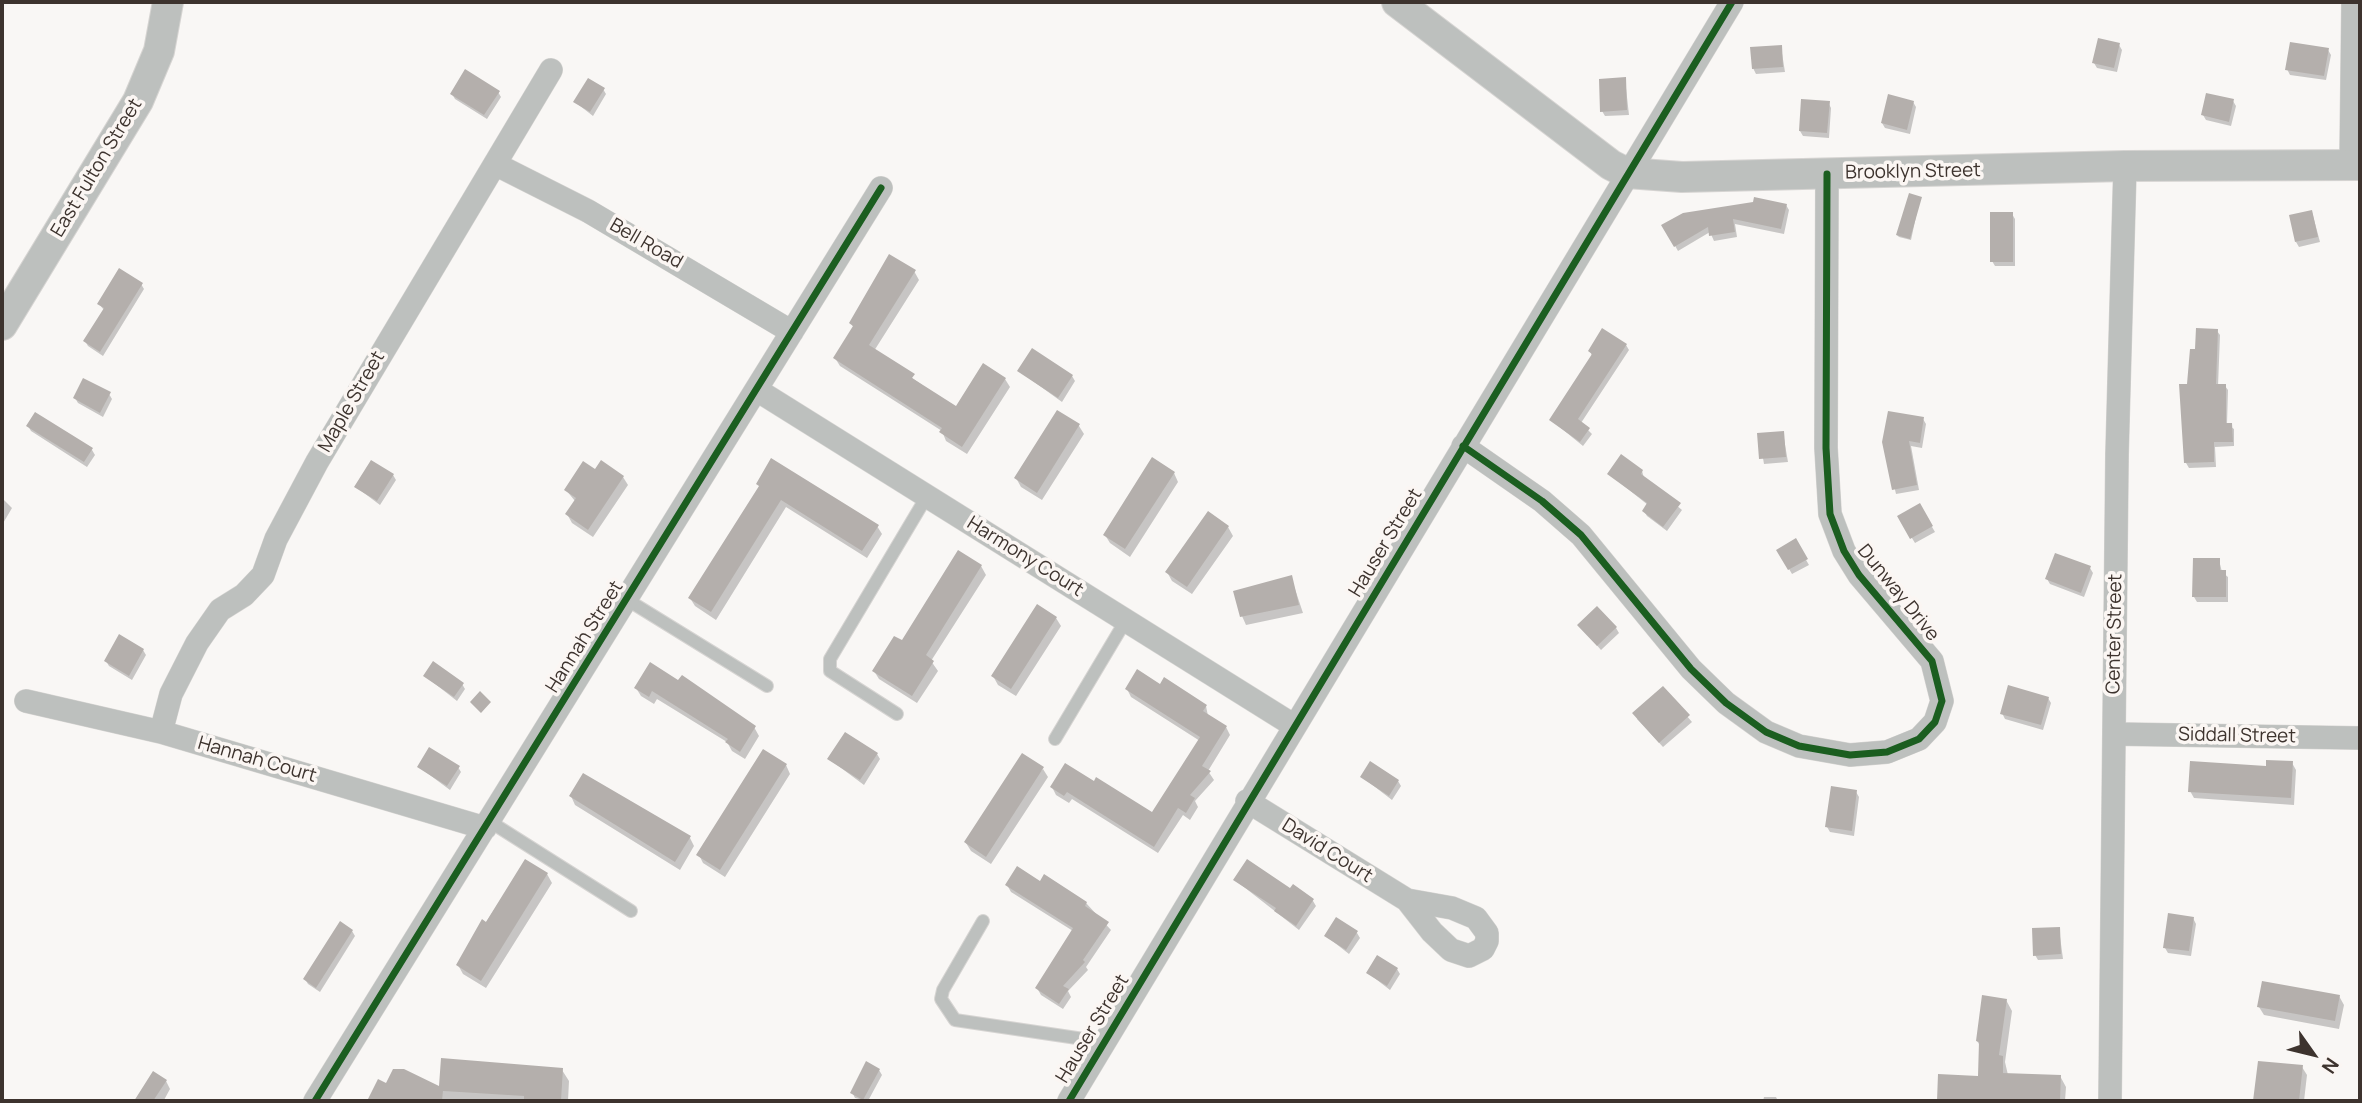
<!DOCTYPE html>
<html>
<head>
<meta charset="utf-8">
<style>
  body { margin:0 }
  #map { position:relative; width:2362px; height:1103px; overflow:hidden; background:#f9f7f5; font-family:Manrope,sans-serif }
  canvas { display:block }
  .frame { position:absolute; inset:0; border:4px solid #3d332e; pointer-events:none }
  .north { position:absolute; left:2278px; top:1019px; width:70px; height:70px; -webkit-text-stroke:5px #fbf6f3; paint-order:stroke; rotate:124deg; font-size:19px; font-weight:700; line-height:28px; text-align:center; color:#3d332e }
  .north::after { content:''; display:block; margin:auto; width:24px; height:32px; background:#3d332e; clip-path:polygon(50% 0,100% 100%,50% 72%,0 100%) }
</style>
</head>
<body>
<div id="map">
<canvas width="2362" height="1103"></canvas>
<div class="frame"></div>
<div class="north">N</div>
</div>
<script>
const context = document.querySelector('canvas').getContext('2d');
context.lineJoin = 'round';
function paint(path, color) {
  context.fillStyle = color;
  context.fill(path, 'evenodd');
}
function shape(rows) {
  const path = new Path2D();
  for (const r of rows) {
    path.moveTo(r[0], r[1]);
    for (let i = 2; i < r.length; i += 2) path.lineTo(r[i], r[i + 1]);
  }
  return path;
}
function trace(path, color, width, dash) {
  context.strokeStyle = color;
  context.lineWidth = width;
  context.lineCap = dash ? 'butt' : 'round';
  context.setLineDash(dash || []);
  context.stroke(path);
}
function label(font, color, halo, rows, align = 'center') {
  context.font = font + ' Manrope,sans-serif';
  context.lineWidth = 7;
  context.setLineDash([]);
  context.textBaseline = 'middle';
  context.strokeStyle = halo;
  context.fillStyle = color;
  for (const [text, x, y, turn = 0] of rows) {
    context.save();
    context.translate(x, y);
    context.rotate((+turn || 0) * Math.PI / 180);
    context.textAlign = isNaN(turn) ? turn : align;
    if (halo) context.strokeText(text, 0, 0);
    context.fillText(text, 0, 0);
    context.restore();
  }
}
paint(shape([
  [2119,45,2122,50,2117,72,2097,68,2094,63],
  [1781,47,1785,72,1756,74,1753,68],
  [2328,50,2331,55,2326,80,2290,75,2287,69],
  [1625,79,1629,115,1605,116,1602,111],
  [603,89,606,94,593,116,575,102],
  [498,92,501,97,487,119,455,99,452,94],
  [2233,101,2236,106,2231,126,2206,120,2203,115],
  [1828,102,1831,108,1829,138,1803,136,1800,131],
  [1913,102,1916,107,1910,134,1885,128,1882,123],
  [1920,198,1911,240,1899,237,1897,235],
  [1786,205,1789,210,1784,234,1735,224,1737,237,1714,241,1710,232,1678,251,1664,226],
  [2312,212,2320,242,2299,247,2296,242],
  [2012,214,2015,219,2015,266,1995,266,1992,261],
  [914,271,919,280,874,351,956,409,1005,379,1010,387,967,454,946,441,942,431,840,366,835,358,854,328,851,323],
  [141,284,144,289,103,356,88,346,85,341,104,310,99,304],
  [2217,331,2220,335,2218,386,2225,386,2228,390,2227,424,2234,429,2234,446,2215,447,2216,467,2189,468,2186,463,2197,351],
  [1626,345,1629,350,1581,423,1592,434,1583,446,1551,420,1592,356,1590,351],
  [1019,371,1072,376,1075,381,1062,402],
  [109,394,112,399,103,417,78,403,75,398],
  [1058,412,1079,426,1084,434,1042,500,1021,487,1016,478],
  [1923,419,1926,424,1922,448,1911,446,1919,490,1896,494,1884,442],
  [28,426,92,450,95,455,87,467,31,431],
  [1783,433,1788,462,1764,464,1759,435],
  [1642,471,1644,478,1682,510,1667,531,1647,516,1644,511,1648,505,1609,474],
  [595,472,623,477,628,485,593,537,572,523,567,514,575,501,566,490],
  [1174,473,1178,482,1130,557,1110,543,1105,535],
  [393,475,396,480,380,505,356,487],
  [760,488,877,526,882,534,867,558,786,507,716,620,695,606,690,598],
  [2,498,12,508,2,525],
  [1919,505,1935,532,1915,543,1899,517],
  [1228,527,1233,536,1192,594,1172,581,1167,572],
  [1795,541,1809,565,1792,574,1778,550],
  [2219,560,2222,572,2228,577,2228,602,2197,602,2194,597],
  [981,566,986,575,931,661,938,671,917,703,879,679,874,671],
  [2090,568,2093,573,2084,597,2050,584,2047,579],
  [1291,577,1303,613,1246,625,1242,616],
  [1056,618,1061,626,1016,696,998,685,993,676],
  [1580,626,1616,628,1619,633,1601,650],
  [143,650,146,655,132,680,109,666,106,661],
  [650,665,754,727,759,736,745,759,732,751,727,742,657,699,654,704,641,696,636,688],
  [425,676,462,684,465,689,457,701],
  [1161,686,1206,706,1208,716,1226,727,1230,735,1208,771,1214,780,1195,801,1198,807,1190,820,1183,815,1158,853,1072,799,1069,803,1056,795,1052,787,1153,815,1200,741,1131,697,1127,689],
  [1663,688,1692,722,1663,747,1637,719],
  [2048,698,2051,703,2043,730,2005,719,2002,713],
  [877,754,880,759,864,785,829,759],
  [2292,763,2296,770,2294,805,2194,798,2190,791],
  [786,765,790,774,725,877,703,863,699,855],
  [419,767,458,767,461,772,450,790],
  [1043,769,1048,777,991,864,971,851,966,843],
  [1362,777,1398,781,1401,786,1392,800],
  [1856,792,1859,797,1854,836,1830,832,1827,827],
  [571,796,690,838,694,846,680,870,575,805],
  [526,861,547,874,552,883,486,988,463,974,458,965],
  [1235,880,1291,890,1313,901,1316,906,1299,930],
  [1040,883,1086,903,1111,930,1086,967,1088,970,1068,991,1071,997,1063,1009,1041,995,1037,988,1073,931,1011,892,1007,885],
  [2193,918,2196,924,2191,956,2168,953,2165,948],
  [2059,929,2063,959,2038,960,2035,955],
  [352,931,355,936,320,992,308,984,305,979],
  [1357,933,1360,938,1349,954,1326,936],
  [1397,969,1400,974,1390,990,1368,973],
  [2339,996,2344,1005,2339,1029,2264,1015,2259,1007],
  [2006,1000,2012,1011,2005,1062,2008,1075,2060,1076,2066,1087,2065,1101,1939,1101,1940,1076,1979,1077,1981,1047,1977,1041],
  [2259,1062,2302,1067,2307,1075,2304,1101,2254,1101],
  [562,1070,569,1081,568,1101,369,1101,379,1082,387,1085,441,1089],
  [879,1070,882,1075,868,1101,855,1098,852,1092],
  [154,1074,166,1081,170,1089,164,1100,166,1101,136,1101],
  [1764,1097,1776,1097,1778,1101,1763,1101]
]), '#0003');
paint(shape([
  [2098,38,2120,43,2114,68,2092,63],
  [2290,42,2329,48,2324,76,2285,70],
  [1782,45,1783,67,1752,69,1750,47],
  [465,69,500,91,484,115,450,94],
  [1626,77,1627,110,1600,112,1599,79],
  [588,78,605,88,590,112,573,102],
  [2206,93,2234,99,2229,122,2201,115],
  [1888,94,1914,101,1907,130,1881,123],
  [1801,99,1830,101,1827,133,1799,131],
  [1909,193,1922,197,1910,239,1896,235],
  [1754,197,1787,204,1781,229,1733,219,1735,232,1709,236,1708,227,1674,247,1661,225,1683,213,1753,202],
  [2312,210,2318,237,2295,242,2289,215],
  [1990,212,2013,212,2013,262,1990,262],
  [889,254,916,270,869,345,915,374,912,378,956,406,983,363,1006,378,962,447,939,432,942,428,833,358,853,326,849,323],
  [119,268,143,283,100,352,83,341,104,308,97,304],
  [1602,328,1627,344,1578,419,1590,428,1580,442,1549,420,1592,354,1588,351],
  [2196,328,2218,329,2216,384,2226,384,2226,423,2232,423,2233,442,2214,442,2214,462,2184,463,2179,384,2187,384,2190,349,2195,349],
  [1032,348,1073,375,1058,398,1017,371],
  [83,378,111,392,100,413,73,398],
  [1057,410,1080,424,1037,493,1014,478],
  [1888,411,1924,417,1920,443,1909,441,1917,485,1892,490,1882,442],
  [35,412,93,448,84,462,26,426],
  [1784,431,1786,457,1759,459,1757,433],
  [1621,454,1643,470,1641,474,1681,503,1663,527,1642,511,1647,503,1607,474],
  [1152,457,1175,472,1125,549,1103,535],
  [771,458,879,525,862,551,781,500,711,612,688,598,759,486,756,484],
  [371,460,394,474,377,501,354,487],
  [601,460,624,476,588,530,565,514,576,498,564,490,583,461,595,469],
  [1920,503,1933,526,1910,539,1897,516],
  [1208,511,1229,526,1187,587,1165,572],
  [1796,538,1808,559,1788,570,1776,550],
  [958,550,982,565,926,655,934,661,912,696,872,671,894,636,902,640],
  [2055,553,2091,566,2081,593,2045,579],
  [2193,558,2220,558,2220,570,2226,570,2226,597,2192,597],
  [1292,575,1299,605,1240,617,1233,591],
  [1037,604,1057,617,1011,689,991,676],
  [1597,606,1617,627,1597,646,1577,625],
  [119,634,144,649,129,676,104,661],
  [433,661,464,683,454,697,423,676],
  [650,662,678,680,682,675,756,726,740,752,725,742,728,739,652,691,649,697,634,688],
  [1137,669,1160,684,1164,677,1207,705,1203,711,1227,726,1202,766,1211,771,1190,795,1195,798,1186,813,1178,808,1154,847,1067,792,1064,796,1050,787,1065,763,1094,781,1096,777,1152,812,1200,737,1125,689],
  [2008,685,2049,697,2041,725,2000,714],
  [1663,686,1690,715,1659,743,1632,713],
  [480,691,491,702,481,713,470,702],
  [845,732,878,753,860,780,827,759],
  [429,747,460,766,447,786,417,767],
  [763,749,787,764,720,870,696,855],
  [1022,753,1044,767,986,857,964,842],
  [2266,760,2293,761,2291,798,2188,792,2190,761,2266,766],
  [1370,761,1399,780,1389,796,1360,777],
  [583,773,691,836,675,862,569,796],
  [1831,786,1857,790,1852,831,1825,827],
  [525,859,548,873,481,981,456,965,482,919,486,922],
  [1247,859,1290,888,1293,884,1314,899,1296,926,1274,911,1276,908,1233,880],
  [1017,866,1040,881,1044,874,1087,902,1085,906,1109,922,1083,960,1085,962,1063,986,1069,989,1059,1004,1035,988,1073,928,1005,885],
  [2168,913,2194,917,2189,951,2163,948],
  [1336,917,1358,931,1346,950,1324,936],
  [340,921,353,930,316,988,303,979],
  [2060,927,2061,954,2033,956,2032,928],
  [1377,955,1398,968,1387,986,1366,973],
  [2262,981,2340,995,2335,1021,2257,1007],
  [1982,995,2007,999,1999,1055,2003,1056,2003,1073,2061,1075,2060,1101,1937,1101,1938,1074,1978,1076,1979,1042,1976,1041],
  [441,1058,563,1068,561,1101,524,1101,524,1096,443,1091,442,1101,367,1101,378,1079,386,1083,393,1069,404,1069,439,1086],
  [866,1061,880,1069,863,1100,850,1093],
  [2258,1061,2303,1065,2299,1101,2253,1101],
  [153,1071,167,1080,153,1101,134,1101]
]), '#b4afac');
const service = shape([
  [626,599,767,686],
  [897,714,830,671,830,659,927,496],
  [1055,739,1126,620],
  [489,821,631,911],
  [983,921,943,990,941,999,955,1020,1104,1042]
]);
const minor = shape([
  [495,164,588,211,792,332],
  [2351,165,2353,2],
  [757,390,1293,725],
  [1463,446,1542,501,1581,535,1691,669,1726,703,1766,732,1799,746,1850,755,1887,752,1919,739,1935,722,1942,701,1932,661,1859,575,1844,551,1830,514,1826,448,1827,174],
  [26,701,161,732,485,828],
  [161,732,171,694,197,643,220,610,244,595,263,575,276,539,317,462,551,70],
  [2114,734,2360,738],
  [1247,801,1407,900],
  [1407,900,1452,908,1476,918,1487,933,1487,941,1483,949,1469,956,1451,950,1432,932,1407,900],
  [315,1101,881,188],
  [1069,1101,1732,2],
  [2110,1101,2117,455,2125,166]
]);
const tertiary = shape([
  [1397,2,1611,165,1627,173,1682,177,2125,166,2360,165],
  [2,325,138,101,159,51,168,2]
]);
trace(service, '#d6d4d2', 14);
trace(minor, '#d6d4d2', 24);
trace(tertiary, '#d6d4d2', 32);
trace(service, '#bdc0be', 12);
trace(minor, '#bdc0be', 23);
trace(tertiary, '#bdc0be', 30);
trace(shape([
  [1463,446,1542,501,1581,535,1691,669,1726,703,1766,732,1799,746,1850,755,1887,752,1919,739,1935,722,1942,701,1932,661,1859,575,1844,551,1830,514,1826,448,1827,174],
  [315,1101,881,188],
  [1069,1101,1732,2]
]), '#1b5e20', 7);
label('19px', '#3d332e', '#fbf6f3', [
  ["East Fulton Street",97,168,-59],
  ["Brooklyn Street",1913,172,-1],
  ["Bell Road",646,244,30],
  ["Maple Street",352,402,-60],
  ["Hauser Street",1386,543,-59],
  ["Harmony Court",1025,557,32],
  ["Dunway Drive",1898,593,51],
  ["Center Street",2115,634,-89],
  ["Hannah Street",585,637,-58],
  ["Siddall Street",2237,736,1],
  ["Hannah Court",257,760,16],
  ["David Court",1327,851,32],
  ["Hauser Street",1093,1029,-59]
]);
</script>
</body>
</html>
